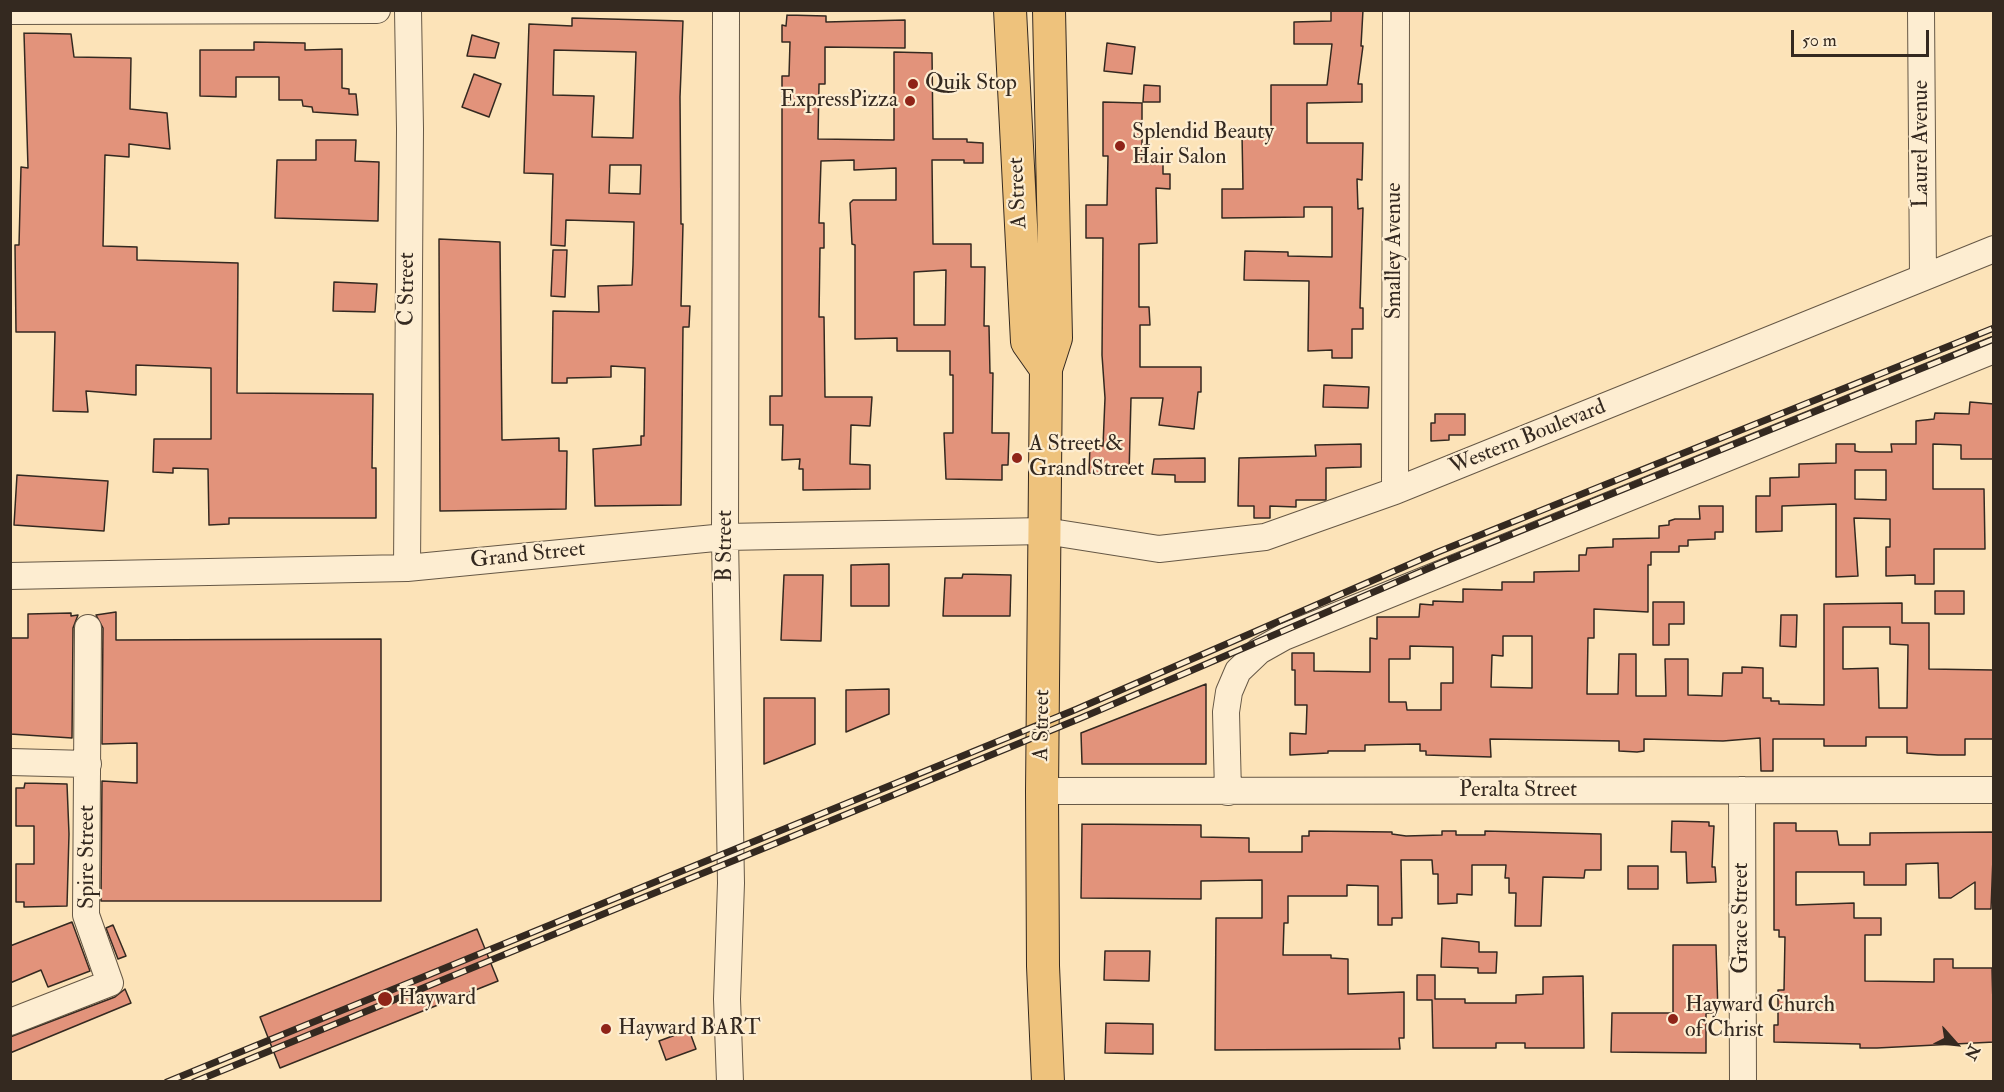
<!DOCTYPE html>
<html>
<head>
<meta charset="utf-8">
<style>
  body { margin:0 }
  #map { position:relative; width:2004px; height:1092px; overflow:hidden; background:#fce3b8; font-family:"IM FELL Double Pica",serif }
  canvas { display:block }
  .frame { position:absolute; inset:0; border:12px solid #342920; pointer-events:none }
  .north { position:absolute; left:1926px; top:1014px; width:60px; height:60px; -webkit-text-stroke:4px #fdedd1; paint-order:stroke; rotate:117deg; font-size:16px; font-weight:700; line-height:24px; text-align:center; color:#342920 }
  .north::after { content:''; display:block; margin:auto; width:21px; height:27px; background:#342920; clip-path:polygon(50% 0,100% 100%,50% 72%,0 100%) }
  .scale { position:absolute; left:1791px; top:30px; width:138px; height:27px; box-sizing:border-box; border:3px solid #342920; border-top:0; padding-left:8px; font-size:18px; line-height:21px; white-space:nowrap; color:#342920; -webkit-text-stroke:4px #fdedd1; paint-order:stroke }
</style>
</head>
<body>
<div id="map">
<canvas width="2004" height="1092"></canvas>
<div class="frame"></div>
<div class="north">N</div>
<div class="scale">50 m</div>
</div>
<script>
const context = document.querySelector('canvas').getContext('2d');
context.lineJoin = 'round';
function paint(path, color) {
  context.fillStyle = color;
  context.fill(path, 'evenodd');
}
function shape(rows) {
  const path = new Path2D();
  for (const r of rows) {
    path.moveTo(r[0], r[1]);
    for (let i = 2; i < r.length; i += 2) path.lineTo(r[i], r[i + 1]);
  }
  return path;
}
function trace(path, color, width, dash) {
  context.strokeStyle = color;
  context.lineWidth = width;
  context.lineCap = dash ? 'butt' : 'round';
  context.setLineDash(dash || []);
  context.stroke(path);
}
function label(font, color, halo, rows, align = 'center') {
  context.font = font + ' "IM FELL Double Pica",serif';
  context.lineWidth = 4.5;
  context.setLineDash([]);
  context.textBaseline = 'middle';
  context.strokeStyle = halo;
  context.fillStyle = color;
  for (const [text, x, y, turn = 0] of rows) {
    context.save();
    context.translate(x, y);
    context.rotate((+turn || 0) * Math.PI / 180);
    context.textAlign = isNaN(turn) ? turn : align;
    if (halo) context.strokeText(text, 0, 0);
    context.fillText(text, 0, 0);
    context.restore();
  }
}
const building = shape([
  [1331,10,1363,10,1361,46,1363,46,1358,84,1362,84,1362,102,1307,103,1307,143,1363,143,1362,180,1357,179,1358,209,1363,208,1360,308,1363,308,1363,329,1352,329,1352,358,1332,358,1332,350,1308,351,1309,281,1244,280,1245,251,1288,252,1288,256,1332,257,1332,207,1304,207,1304,217,1222,218,1222,189,1243,189,1242,134,1271,134,1271,85,1327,85,1332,44,1294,44,1294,22,1331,21,1331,10],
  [787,15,826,16,826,22,905,20,905,48,825,47,825,84,819,84,818,139,894,140,894,52,932,53,933,139,967,139,967,142,983,143,983,163,964,163,964,160,932,160,933,244,971,244,971,267,985,267,984,326,989,326,990,373,993,373,992,433,1009,433,1008,465,1002,465,1002,480,946,479,944,433,953,433,953,375,950,375,950,351,897,351,897,338,855,339,855,245,852,244,850,203,853,200,896,200,896,168,854,170,854,160,821,161,819,223,824,223,824,248,820,248,819,317,824,317,825,397,872,397,870,426,851,425,850,464,870,465,870,489,803,490,803,469,799,469,800,459,782,460,783,425,770,425,770,396,782,396,782,76,789,76,790,42,782,42,782,25,786,26,787,15],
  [946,270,945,325,914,325,914,272,946,270],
  [572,18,683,21,680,97,681,224,683,224,681,306,690,306,689,327,683,327,681,505,595,506,593,449,641,445,641,436,644,436,645,368,611,366,611,377,567,378,567,383,552,383,553,311,599,312,598,286,632,285,633,265,634,222,566,220,565,246,551,245,553,174,524,173,529,24,572,26,572,18],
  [554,50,636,52,633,138,592,137,594,96,553,95,554,50],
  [610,165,641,165,640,194,609,193,610,165],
  [24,33,71,34,74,57,131,58,130,109,167,113,170,149,129,144,129,157,105,155,103,246,137,247,137,260,238,263,237,393,373,394,372,468,376,468,376,518,229,518,229,524,209,525,208,469,173,468,173,473,153,472,154,439,211,439,211,368,136,365,136,395,86,391,88,412,53,411,55,332,16,332,15,245,19,245,21,167,28,168,24,33],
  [472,35,499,43,495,58,467,56,472,35],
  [254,42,305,43,305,50,342,49,342,88,349,89,349,94,356,94,358,115,313,112,312,107,303,106,302,100,279,100,279,77,236,77,236,97,200,96,200,50,254,50,254,42],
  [1107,43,1135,47,1132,74,1104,71,1107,43],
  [474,74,501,84,489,117,462,107,474,74],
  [1144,85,1160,86,1160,102,1143,102,1144,85],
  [1103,102,1142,103,1142,164,1163,164,1163,174,1170,174,1170,189,1156,188,1157,243,1139,244,1139,307,1149,307,1150,325,1140,325,1140,367,1201,367,1201,392,1198,392,1194,429,1159,425,1163,398,1131,398,1129,474,1089,473,1090,445,1103,446,1105,398,1102,355,1103,238,1086,238,1086,205,1107,205,1108,156,1103,156,1103,102],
  [316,140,356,140,355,161,379,162,378,221,275,218,277,160,316,160,316,140],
  [439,239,500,242,502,440,559,438,559,451,567,451,566,509,440,511,439,239],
  [553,250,567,250,565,297,551,296,553,250],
  [334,282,377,284,375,312,333,311,334,282],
  [1324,385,1369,387,1368,408,1323,407,1324,385],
  [1970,402,1994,404,1994,459,1961,459,1961,445,1933,444,1933,489,1984,489,1985,549,1934,549,1934,584,1915,584,1915,575,1886,576,1886,547,1890,547,1890,519,1854,518,1858,576,1836,577,1836,504,1782,506,1782,531,1756,532,1756,496,1770,496,1770,478,1799,477,1799,464,1836,463,1836,444,1855,444,1855,451,1860,452,1892,452,1891,444,1916,444,1916,421,1934,419,1935,413,1969,414,1970,402],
  [1855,470,1886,470,1886,500,1855,499,1855,470],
  [1435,414,1465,414,1465,435,1449,435,1449,440,1431,441,1431,423,1435,423,1435,414],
  [1361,444,1361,467,1326,468,1326,500,1296,500,1296,507,1270,506,1270,518,1254,518,1254,506,1238,506,1239,458,1316,456,1315,445,1361,444],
  [1205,458,1205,482,1175,482,1175,475,1152,474,1154,459,1205,458],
  [17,475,108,481,104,531,14,525,17,475],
  [1699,506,1723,506,1723,532,1715,532,1715,539,1688,540,1688,546,1679,546,1679,552,1651,552,1651,565,1648,565,1648,612,1594,609,1594,638,1588,638,1587,694,1618,694,1619,654,1636,654,1636,696,1666,696,1665,659,1688,659,1688,695,1722,696,1723,673,1742,673,1742,667,1763,668,1763,698,1771,698,1771,701,1779,701,1779,704,1824,705,1824,604,1902,603,1902,623,1929,623,1929,669,1993,670,1994,739,1965,739,1965,755,1938,755,1907,753,1907,737,1866,737,1866,746,1824,746,1824,739,1773,739,1773,771,1761,771,1760,738,1723,741,1644,739,1644,751,1637,752,1619,751,1619,741,1490,739,1491,757,1426,755,1426,751,1420,751,1420,744,1365,745,1365,751,1328,751,1328,753,1290,755,1290,733,1306,734,1307,705,1295,705,1295,670,1292,670,1292,653,1314,653,1314,671,1370,672,1370,638,1377,639,1377,617,1419,617,1420,604,1433,605,1433,601,1463,602,1463,589,1502,590,1502,582,1534,582,1534,572,1579,571,1579,555,1586,555,1587,548,1613,547,1613,539,1659,538,1659,526,1669,525,1669,521,1675,519,1700,519,1699,506],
  [1843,627,1890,627,1890,644,1908,645,1907,708,1879,708,1878,668,1843,669,1843,627],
  [1503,636,1532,636,1532,688,1491,687,1492,655,1503,656,1503,636],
  [1410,646,1453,647,1453,683,1441,683,1441,710,1407,710,1406,702,1389,702,1389,659,1410,659,1410,646],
  [889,564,889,606,851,606,851,565,889,564],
  [963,574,1011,575,1010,616,943,616,945,578,962,578,963,574],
  [784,575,823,575,821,641,781,640,784,575],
  [1935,591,1964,591,1964,614,1935,614,1935,591],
  [1653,602,1684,602,1684,624,1669,624,1669,645,1653,645,1653,602],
  [116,612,116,640,381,639,381,901,101,901,102,781,137,783,137,743,102,744,103,628,96,615,116,612],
  [71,613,71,616,78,615,73,628,72,738,10,734,10,638,28,638,28,614,71,613],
  [1781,615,1797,615,1796,647,1780,646,1781,615],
  [1206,684,1206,764,1082,764,1081,733,1206,684],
  [889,689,889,714,846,732,846,690,889,689],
  [764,698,815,698,815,744,764,764,764,698],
  [25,783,67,784,69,834,67,906,24,907,24,902,16,902,16,864,34,864,34,826,16,826,16,788,24,788,25,783],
  [1672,821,1709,822,1709,826,1714,826,1712,867,1715,867,1716,882,1687,883,1686,852,1671,852,1672,821],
  [1774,823,1796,823,1796,831,1837,831,1839,845,1870,845,1870,833,1994,832,1991,909,1975,909,1975,882,1951,898,1939,898,1938,863,1906,864,1906,885,1864,885,1864,872,1796,872,1796,905,1854,903,1854,918,1881,918,1881,935,1865,935,1865,981,1934,982,1934,959,1953,959,1953,968,1992,968,1994,1042,1877,1048,1860,1048,1860,1044,1774,1042,1774,1025,1778,1025,1778,990,1784,990,1785,937,1779,937,1779,930,1774,930,1774,823],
  [1082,824,1201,825,1201,837,1249,838,1249,852,1302,852,1302,836,1309,836,1309,831,1392,832,1392,834,1406,836,1442,835,1442,831,1456,831,1456,835,1485,835,1485,831,1601,834,1601,870,1585,870,1584,878,1543,877,1541,926,1515,926,1516,893,1509,893,1509,878,1505,878,1506,865,1472,865,1472,895,1457,894,1457,903,1438,904,1438,874,1433,874,1432,860,1401,860,1402,918,1392,918,1392,925,1378,925,1378,886,1347,885,1347,896,1288,896,1288,923,1284,923,1283,955,1331,955,1331,958,1348,959,1348,994,1404,992,1404,1038,1399,1038,1400,1049,1215,1050,1216,918,1262,918,1262,880,1201,881,1201,899,1081,898,1082,824],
  [1628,866,1658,866,1658,889,1628,889,1628,866],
  [72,922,90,971,48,987,41,970,10,983,10,946,72,922],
  [113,925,126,956,118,959,106,928,113,925],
  [477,929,498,981,280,1068,260,1017,477,929],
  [1442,938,1479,942,1479,952,1497,952,1496,973,1478,973,1478,968,1441,967,1442,938],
  [1673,945,1716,945,1718,1013,1706,1013,1706,1053,1611,1052,1612,1013,1673,1013,1673,945],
  [1105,951,1150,951,1149,981,1104,980,1105,951],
  [1417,975,1435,975,1435,999,1465,999,1465,1003,1516,1003,1516,995,1543,994,1543,977,1583,976,1584,1048,1525,1048,1525,1043,1496,1043,1496,1048,1433,1048,1432,1000,1417,1000,1417,975],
  [125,989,131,1003,10,1053,10,1037,115,997,125,989],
  [1106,1023,1153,1024,1153,1054,1105,1053,1106,1023],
  [689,1030,696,1049,666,1060,659,1041,689,1030]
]);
paint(building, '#e2937b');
trace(building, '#342920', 1.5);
const minor = shape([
  [726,10,725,537,731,883,727,999,730,1082],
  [1921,10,1923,277],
  [10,11,377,10],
  [1395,491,1396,10],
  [407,568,410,129,408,10],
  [10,576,407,568,725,537,1045,531,1159,549,1265,537,1395,491,1994,249],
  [10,762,88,764],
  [1742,790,1743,1082],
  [1042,791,1994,790],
  [1228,792,1226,712,1229,692,1238,671,1259,651,1284,637,1994,350],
  [10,1022,110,983,86,915,88,628]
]);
const major = shape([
  [1010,10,1027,342,1046,369],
  [1048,1082,1043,966,1042,791,1046,369,1056,338,1049,10]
]);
trace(minor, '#665846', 28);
trace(major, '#342920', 34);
trace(minor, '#fdedd1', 26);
trace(major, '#eec27c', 32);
const rail = shape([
  [167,1082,1077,709,1438,552,1994,328],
  [194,1082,1081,718,1441,563,1994,339]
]);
trace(rail, '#342920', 7);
trace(rail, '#fdedd1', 4.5, [14]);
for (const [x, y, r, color] of [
  [913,84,6,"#8f2418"],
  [910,101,6,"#8f2418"],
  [1120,146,6,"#8f2418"],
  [1017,458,6,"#8f2418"],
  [385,999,8,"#8f2418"],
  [1673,1019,6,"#8f2418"],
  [606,1029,6,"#8f2418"]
]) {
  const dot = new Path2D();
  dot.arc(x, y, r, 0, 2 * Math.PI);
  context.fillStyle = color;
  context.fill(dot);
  trace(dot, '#fdedd1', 2);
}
label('22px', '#342920', '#fdedd1', [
  ["Quik Stop",925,84],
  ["ExpressPizza",898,101,"right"],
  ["Splendid Beauty",1132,133],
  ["Hair Salon",1132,158],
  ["A Street &",1029,445],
  ["Grand Street",1029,470],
  ["Hayward",398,999],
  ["Hayward Church",1685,1006],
  ["of Christ",1685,1031],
  ["Hayward BART",618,1029]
], 'left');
label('22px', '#342920', '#fdedd1', [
  ["Laurel Avenue",1922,144,-90],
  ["A Street",1019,193,-93],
  ["Smalley Avenue",1395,251,-90],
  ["C Street",408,289,-90],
  ["Western Boulevard",1528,438,-22],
  ["B Street",726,546,-90],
  ["Grand Street",528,556,-6],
  ["A Street",1043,725,-89],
  ["Peralta Street",1518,791],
  ["Spire Street",88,857,-90],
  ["Grace Street",1742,918,-90]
]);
</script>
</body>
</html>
